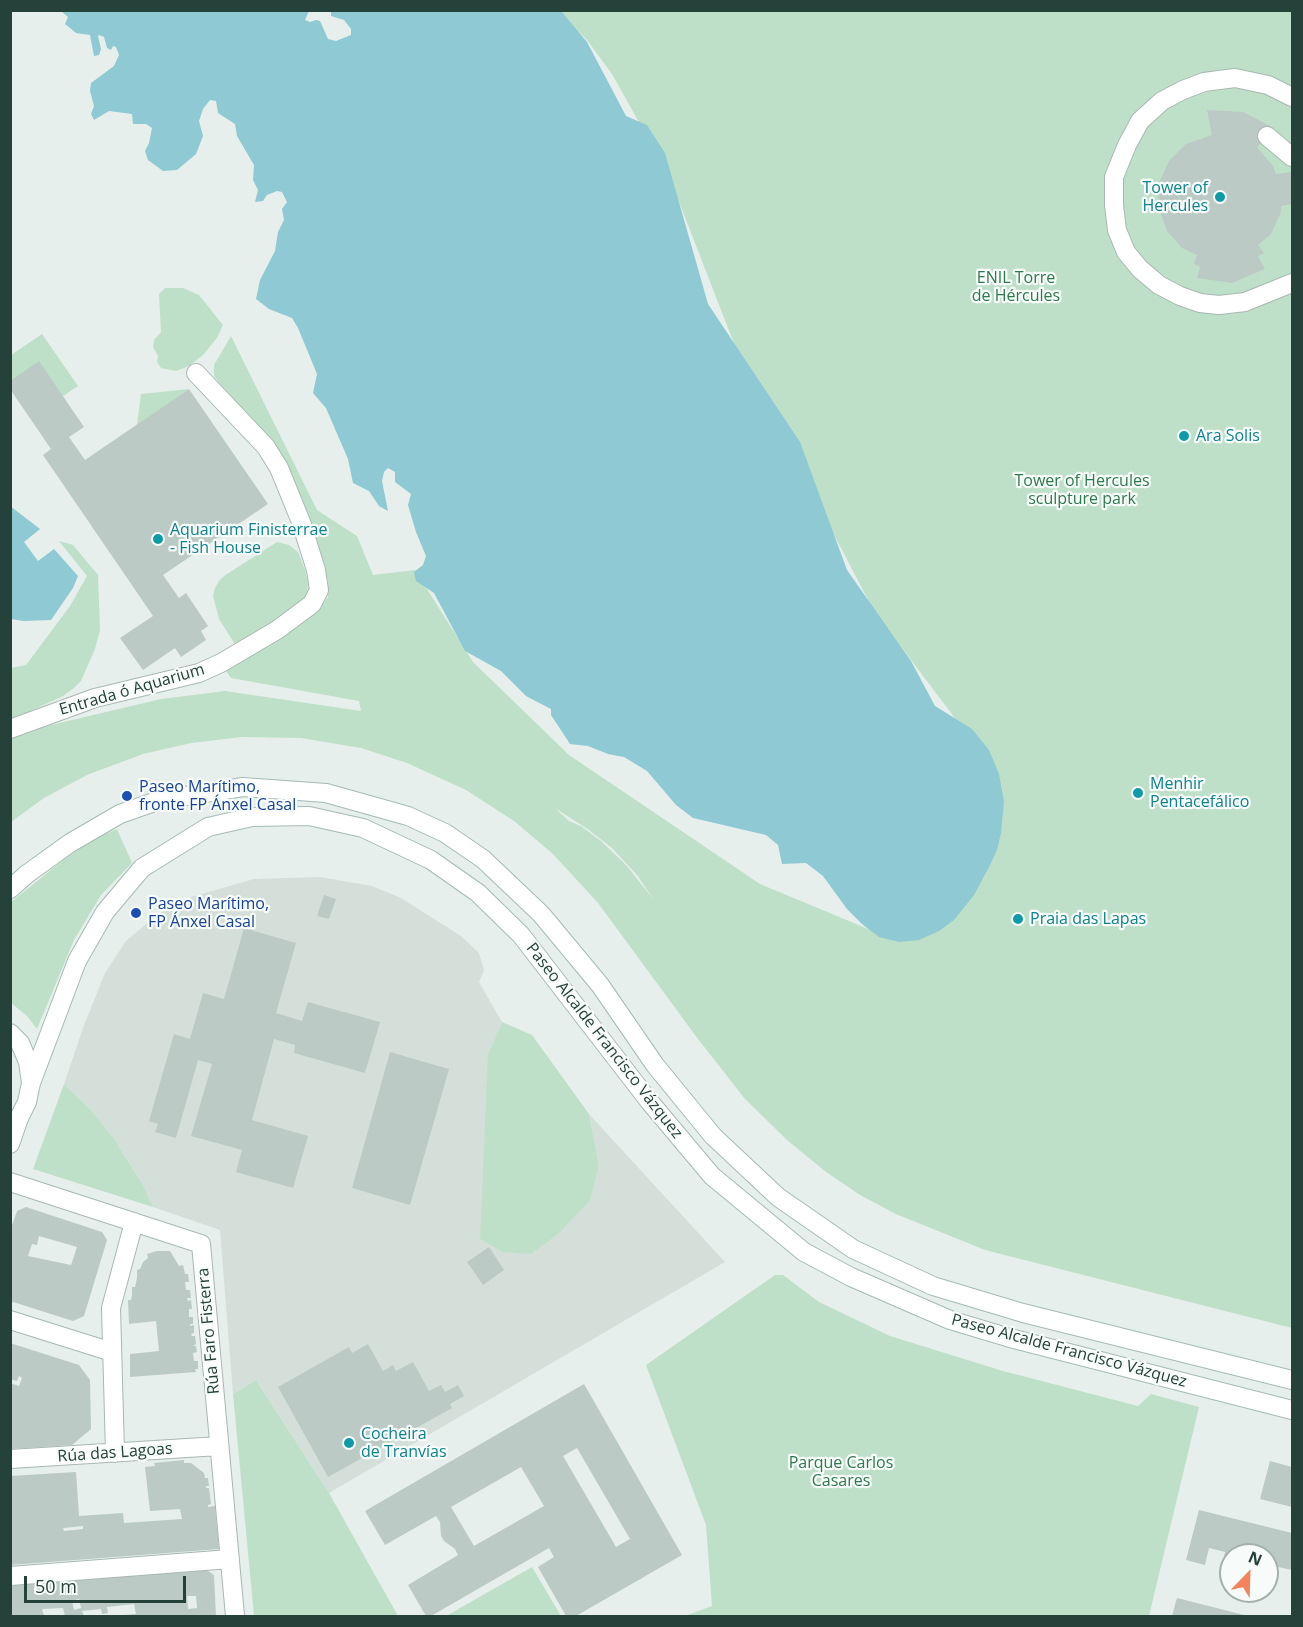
<!DOCTYPE html>
<html>
<head>
<meta charset="utf-8">
<style>
  body { margin:0 }
  #map { position:relative; width:1303px; height:1627px; overflow:hidden; background:#e6efeb; font-family:"Open Sans",sans-serif }
  canvas { display:block }
  .frame { position:absolute; inset:0; border:12px solid #24423a; pointer-events:none }
  .north { position:absolute; left:1219px; top:1543px; width:60px; height:60px; box-sizing:border-box; background:#f7fbf9; border:2px solid #a3b1ad; border-radius:50%; rotate:23deg; font-size:16px; font-weight:700; line-height:24px; text-align:center; color:#24423a }
  .north::after { content:''; display:block; margin:auto; width:21px; height:27px; background:#f4845f; clip-path:polygon(50% 0,100% 100%,50% 72%,0 100%) }
  .scale { position:absolute; left:24px; top:1576px; width:162px; height:27px; box-sizing:border-box; border:3px solid #24423a; border-top:0; padding-left:8px; font-size:18px; line-height:21px; white-space:nowrap; color:#24423a; -webkit-text-stroke:4px #f7fbf9; paint-order:stroke }
</style>
</head>
<body>
<div id="map">
<canvas width="1303" height="1627"></canvas>
<div class="frame"></div>
<div class="north">N</div>
<div class="scale">50 m</div>
</div>
<script>
const context = document.querySelector('canvas').getContext('2d');
context.lineJoin = 'round';
function paint(path, color) {
  context.fillStyle = color;
  context.fill(path, 'evenodd');
}
function shape(rows) {
  const path = new Path2D();
  for (const r of rows) {
    path.moveTo(r[0], r[1]);
    for (let i = 2; i < r.length; i += 2) path.lineTo(r[i], r[i + 1]);
  }
  return path;
}
function trace(path, color, width, dash) {
  context.strokeStyle = color;
  context.lineWidth = width;
  context.lineCap = dash ? 'butt' : 'round';
  context.setLineDash(dash || []);
  context.stroke(path);
}
function label(font, color, halo, rows, align = 'center') {
  context.font = font + ' "Open Sans",sans-serif';
  context.lineWidth = 4.5;
  context.setLineDash([]);
  context.textBaseline = 'middle';
  context.strokeStyle = halo;
  context.fillStyle = color;
  for (const [text, x, y, turn = 0] of rows) {
    context.save();
    context.translate(x, y);
    context.rotate((+turn || 0) * Math.PI / 180);
    context.textAlign = isNaN(turn) ? turn : align;
    if (halo) context.strokeText(text, 0, 0);
    context.fillText(text, 0, 0);
    context.restore();
  }
}
paint(shape([
  [320,877,372,886,401,898,461,936,479,953,484,970,479,982,502,1022,488,1054,599,1165,589,1114,725,1262,329,1493,256,1380,233,1394,220,1230,153,1207,143,1185,113,1137,90,1109,64,1084,83,1028,105,973,126,941,158,914,191,897,254,879]
]), '#d4dfda');
paint(shape([
  [557,11,1292,11,1292,1328,985,1250,896,1214,860,1195,826,1172,787,1140,745,1099,698,1039,598,903,553,854,514,821,466,790,407,763,361,748,301,738,242,737,191,743,143,754,87,775,44,798,11,822,11,739,34,729,161,699,225,691,361,711,359,701,231,678,226,671,316,612,328,597,328,581,320,550,288,474,214,376,214,365,231,336,317,510,357,536,373,575,415,570,473,662,569,755,760,884,873,931,976,746,874,611,735,346,669,176,612,74,587,40],
  [555,808,589,830,612,848,637,875,654,900,626,865,601,841,581,826,569,821],
  [165,288,183,288,199,295,223,325,217,338,203,355,189,366,176,371,161,368,157,362,158,356,153,347,154,340,161,332,159,294],
  [42,334,78,386,63,396,11,381,11,355],
  [189,389,137,425,141,394],
  [59,541,73,545,98,575,100,630,95,649,81,681,74,688,63,696,11,720,11,668,26,665,70,606,87,576],
  [277,542,289,545,298,552,305,570,308,584,307,595,297,605,236,646,219,619,213,596,215,588,219,581,224,576],
  [117,829,132,863,101,895,74,940,37,1029,27,1016,11,1003,11,902,67,857,98,837],
  [502,1022,532,1035,589,1114,599,1165,590,1200,559,1233,531,1254,503,1252,480,1239,488,1054],
  [64,1084,90,1109,113,1137,143,1185,153,1207,33,1169],
  [775,1275,783,1275,819,1302,890,1336,1003,1371,1138,1406,1151,1394,1199,1407,1149,1616,685,1616,712,1606,706,1525,646,1365],
  [256,1380,329,1493,398,1616,254,1616,233,1394],
  [532,1567,561,1616,446,1616]
]), '#bfe0c8');
paint(shape([
  [61,11,309,11,305,20,310,22,316,20,320,21,328,39,336,41,351,35,351,29,344,20,331,16,331,11,561,11,587,42,626,116,647,125,665,153,708,304,800,442,847,570,911,661,935,706,972,729,989,750,999,774,1004,802,1001,833,997,850,989,867,974,895,954,920,939,931,919,940,899,942,879,937,862,924,847,909,823,876,806,863,782,864,778,845,766,835,693,818,676,805,647,771,624,757,608,754,588,746,570,744,551,715,551,709,526,696,501,671,465,651,434,593,416,581,414,572,423,565,426,556,416,532,408,505,411,494,395,482,395,472,388,468,384,472,382,481,388,511,379,506,369,491,353,483,348,459,326,408,313,393,317,374,298,328,292,318,269,309,256,299,260,280,275,251,278,232,284,220,282,209,287,202,282,192,277,191,267,195,263,201,255,202,258,190,253,180,254,165,237,136,235,124,218,113,216,101,210,100,203,109,199,121,203,136,196,154,177,170,163,171,148,160,145,151,149,143,152,128,146,124,133,124,132,114,109,111,94,120,91,114,94,106,90,91,91,83,114,66,119,55,116,47,113,46,111,50,107,48,104,37,99,35,98,36,101,49,99,55,94,56,90,35,76,33,65,24,68,17],
  [10,506,40,529,24,542,38,561,54,549,78,576,73,588,51,620,23,621,11,619]
]), '#8ec9d4');
paint(shape([
  [1207,110,1243,112,1274,128,1257,147,1273,166,1276,174,1292,172,1292,204,1281,206,1281,212,1271,234,1258,245,1264,253,1258,256,1265,269,1232,283,1197,278,1200,267,1194,264,1197,255,1182,248,1167,231,1158,206,1159,183,1169,161,1186,144,1212,135],
  [39,361,84,427,69,437,85,460,189,389,268,504,163,575,179,598,186,593,208,626,201,631,206,640,181,657,175,648,143,670,120,638,153,616,43,455,51,449,10,389,10,381],
  [324,895,336,899,329,919,317,916],
  [244,928,296,943,276,1013,302,1021,308,1002,380,1022,365,1073,294,1053,295,1045,274,1039,252,1120,308,1136,293,1188,236,1172,242,1150,191,1136,212,1064,198,1060,176,1138,155,1132,158,1124,149,1121,174,1034,190,1039,203,993,224,999],
  [390,1052,449,1069,410,1205,352,1188],
  [26,1207,102,1232,107,1240,84,1316,73,1321,10,1301,10,1231,17,1211],
  [39,1236,77,1247,71,1265,28,1256,32,1244,37,1245],
  [489,1247,504,1270,483,1285,467,1262],
  [157,1251,170,1251,179,1266,183,1265,185,1274,188,1274,189,1282,185,1282,186,1290,190,1290,191,1298,187,1298,188,1301,191,1300,192,1309,189,1309,189,1317,193,1317,193,1324,190,1324,190,1326,194,1325,194,1333,191,1334,192,1336,195,1336,196,1344,193,1346,196,1346,197,1352,193,1353,194,1361,198,1361,198,1369,195,1369,196,1372,130,1377,130,1354,159,1351,156,1321,129,1324,128,1300,131,1300,132,1295,132,1287,135,1287,137,1278,137,1270,140,1269,143,1262,148,1258,147,1254],
  [10,1343,79,1365,90,1380,91,1429,72,1445,10,1449,10,1383,19,1386,22,1378,19,1376,17,1381,10,1379],
  [368,1344,383,1371,393,1365,396,1371,413,1362,429,1391,441,1385,445,1392,458,1385,464,1396,450,1404,452,1408,328,1477,278,1387,349,1347,352,1353],
  [584,1384,682,1555,576,1616,566,1616,538,1567,554,1557,549,1548,431,1616,426,1616,408,1585,458,1555,455,1549,444,1541,441,1536,440,1522,436,1516,385,1545,365,1511],
  [577,1448,630,1539,616,1547,563,1456],
  [521,1467,544,1506,474,1546,451,1507],
  [184,1460,184,1463,191,1463,204,1473,205,1478,208,1478,209,1486,206,1486,206,1488,209,1488,211,1504,208,1505,208,1507,215,1506,219,1549,10,1565,10,1476,76,1472,79,1516,123,1513,124,1523,182,1519,180,1509,150,1511,145,1467,155,1466,154,1463],
  [83,1526,83,1529,64,1531,63,1528],
  [1270,1461,1292,1467,1292,1507,1260,1499],
  [1199,1510,1292,1533,1292,1570,1274,1566,1273,1569,1267,1568,1267,1555,1231,1555,1231,1559,1224,1557,1225,1552,1209,1548,1205,1565,1186,1560],
  [204,1568,214,1575,216,1616,124,1616,123,1615,136,1614,134,1604,107,1607,108,1613,102,1614,101,1609,82,1611,84,1616,65,1616,63,1608,42,1609,44,1616,10,1616,10,1583],
  [187,1596,196,1596,197,1608,188,1609],
  [79,1599,81,1608,74,1610,72,1601],
  [1177,1598,1248,1616,1172,1616]
]), '#bbcac4');
const street = shape([
  [1292,97,1268,85,1235,78,1204,82,1183,90,1162,101,1140,121,1127,145,1114,177,1114,205,1117,230,1126,252,1140,269,1159,285,1180,296,1200,303,1219,305,1245,302,1292,283],
  [1267,136,1292,157],
  [10,729,95,698,199,673,221,663,277,630,312,604,319,590,316,570,301,522,279,468,266,447,196,373],
  [10,1144,19,1118],
  [10,1182,201,1244,235,1616],
  [10,1320,112,1352],
  [115,1453,111,1308,134,1222],
  [10,1459,219,1446],
  [10,1576,230,1559]
]);
const secondary = shape([
  [10,889,27,874,70,843,120,814,160,800,243,787,326,793,408,816,445,833,483,859,541,914,600,985,655,1065,713,1136,778,1197,853,1249,933,1286,1023,1313,1292,1380],
  [10,1033,20,1043,28,1062,31,1083,27,1102,19,1118,10,1128],
  [31,1083,77,961,105,912,142,868,208,827,252,817,309,816,363,828,431,860,478,893,521,935,649,1101,712,1176,804,1252,851,1277,950,1320,1010,1338,1292,1410]
]);
trace(street, '#a8b8b2', 20);
trace(secondary, '#a4bbb3', 20);
trace(street, '#fff', 18);
trace(secondary, '#fff', 18);
for (const [x, y, r, color] of [
  [1220,197,6,"#0f9aa8"],
  [1184,436,6,"#0f9aa8"],
  [158,539,6,"#0f9aa8"],
  [1138,793,6,"#0f9aa8"],
  [127,796,6,"#1a4fb4"],
  [136,913,6,"#1a4fb4"],
  [1018,919,6,"#0f9aa8"],
  [349,1443,6,"#0f9aa8"]
]) {
  const dot = new Path2D();
  dot.arc(x, y, r, 0, 2 * Math.PI);
  context.fillStyle = color;
  context.fill(dot);
  trace(dot, '#f7fbf9', 2);
}
label('16px', '#0d838f', '#f7fbf9', [
  ["Tower of",1208,188,"right"],
  ["Hercules",1208,206,"right"],
  ["Ara Solis",1196,436],
  ["Aquarium Finisterrae",170,530],
  ["- Fish House",170,548],
  ["Menhir",1150,784],
  ["Pentacefálico",1150,802],
  ["Praia das Lapas",1030,919],
  ["Cocheira",361,1434],
  ["de Tranvías",361,1452]
], 'left');
label('16px', '#2d7a4b', '#f7fbf9', [
  ["ENIL Torre",1016,278],
  ["de Hércules",1016,296],
  ["Tower of Hercules",1082,481],
  ["sculpture park",1082,499],
  ["Parque Carlos",841,1463],
  ["Casares",841,1481]
]);
label('16px', '#24423a', '#f7fbf9', [
  ["Entrada ó Aquarium",132,690,-16],
  ["Paseo Alcalde Francisco Vázquez",604,1041,52],
  ["Rúa Faro Fisterra",209,1331,-95],
  ["Paseo Alcalde Francisco Vázquez",1069,1351,15],
  ["Rúa das Lagoas",115,1453,-4]
]);
label('16px', '#164399', '#f7fbf9', [
  ["Paseo Marítimo,",139,787],
  ["fronte FP Ánxel Casal",139,805],
  ["Paseo Marítimo,",148,904],
  ["FP Ánxel Casal",148,922]
], 'left');
</script>
</body>
</html>
